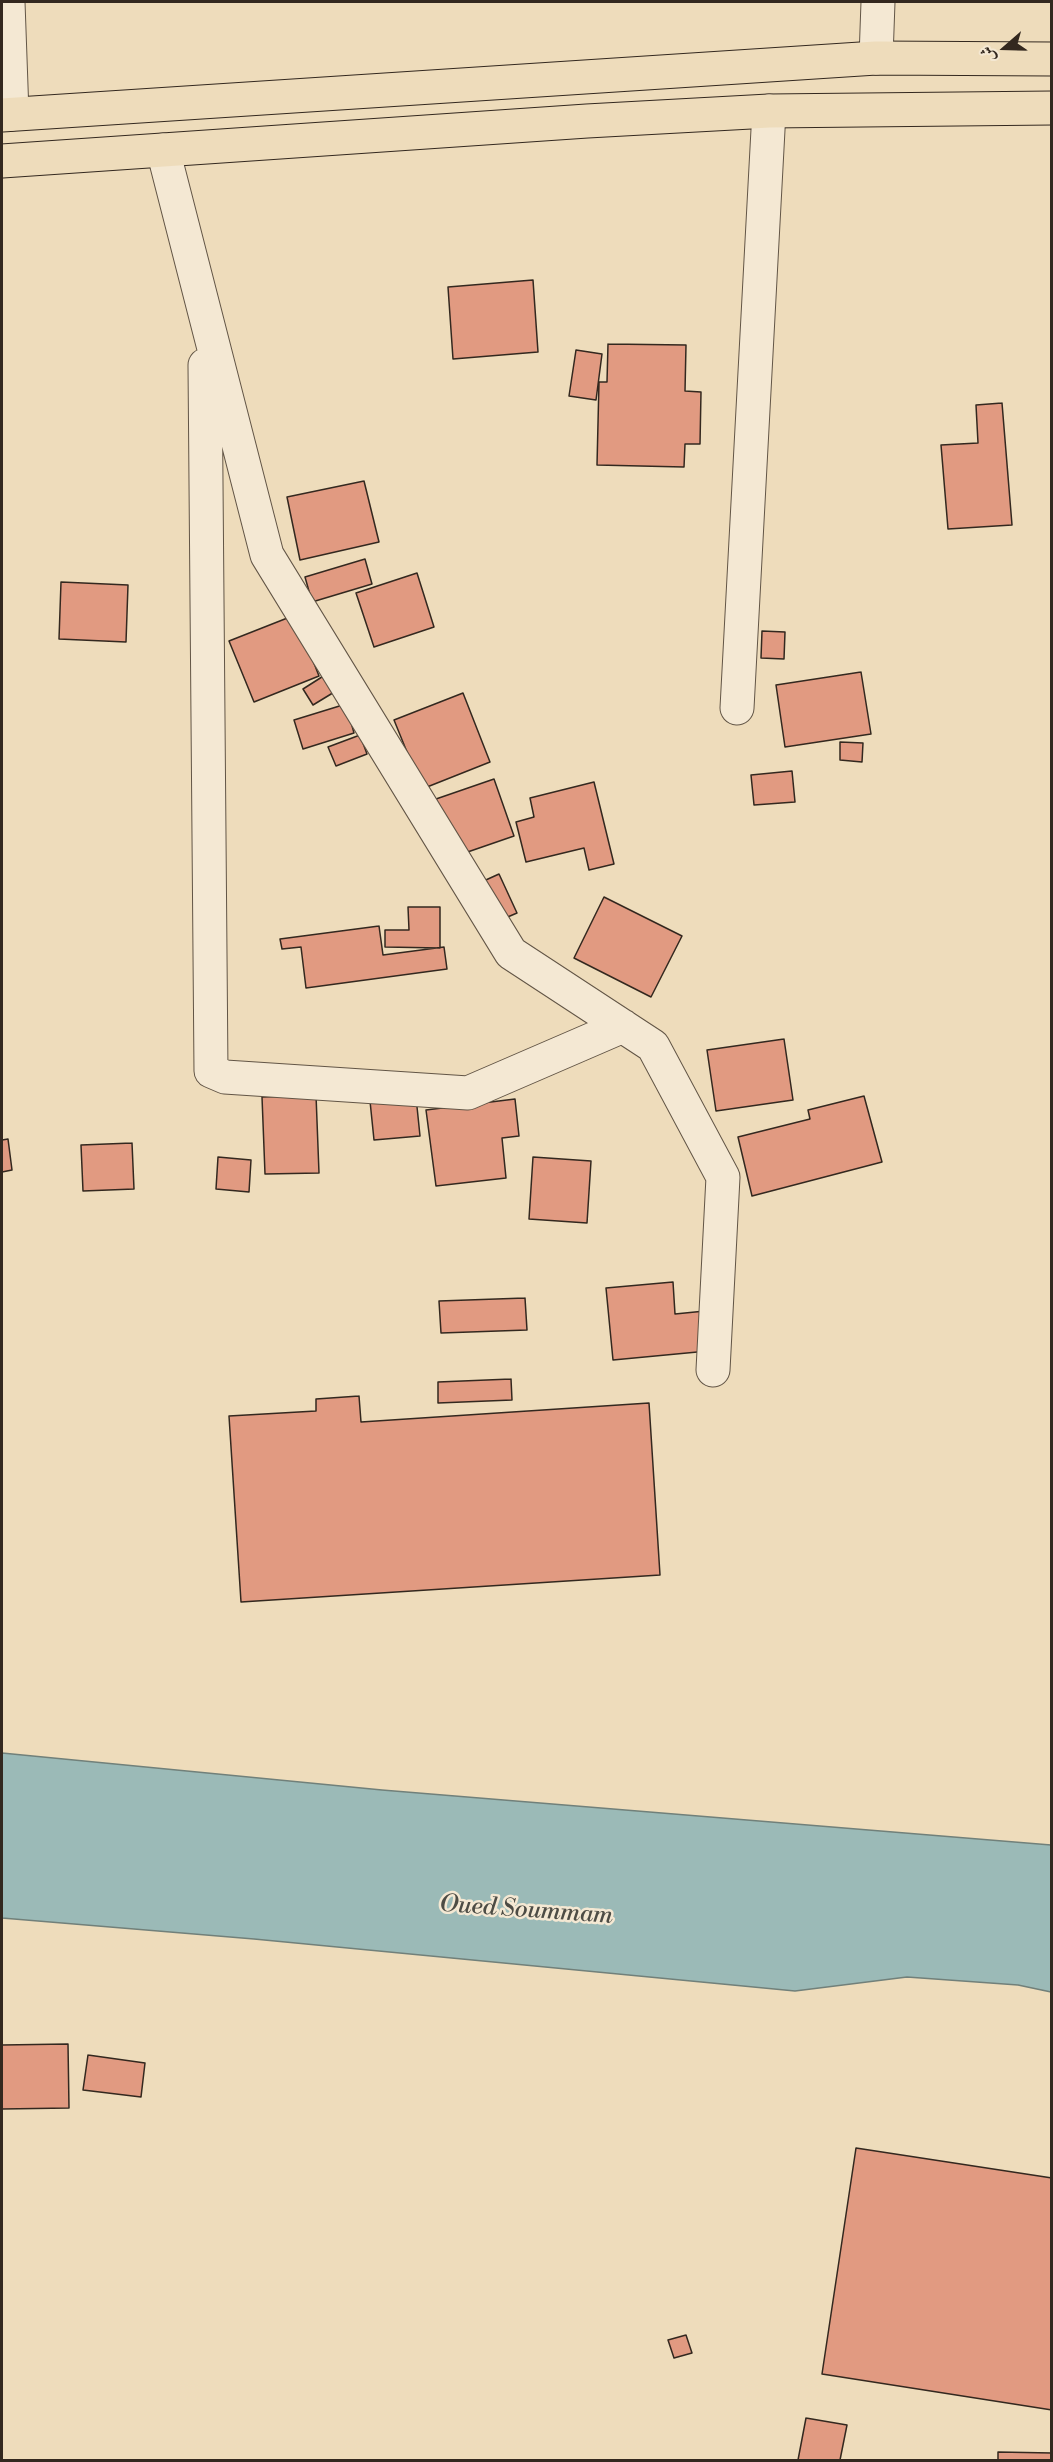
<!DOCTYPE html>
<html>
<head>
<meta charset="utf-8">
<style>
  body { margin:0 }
  #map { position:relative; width:1053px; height:2462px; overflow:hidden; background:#eedcbb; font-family:"Libre Bodoni",Amiri,serif }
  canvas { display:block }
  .frame { position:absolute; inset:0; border:3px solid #33281f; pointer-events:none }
  .north { position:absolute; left:975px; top:18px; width:60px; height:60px; -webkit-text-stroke:4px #f4e8d3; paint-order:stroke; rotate:250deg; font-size:16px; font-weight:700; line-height:24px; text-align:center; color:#33281f }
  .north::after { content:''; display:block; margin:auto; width:21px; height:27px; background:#33281f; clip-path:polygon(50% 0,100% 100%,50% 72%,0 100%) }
</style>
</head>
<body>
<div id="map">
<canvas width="1053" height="2462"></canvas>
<div class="frame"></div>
<div class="north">ش</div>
</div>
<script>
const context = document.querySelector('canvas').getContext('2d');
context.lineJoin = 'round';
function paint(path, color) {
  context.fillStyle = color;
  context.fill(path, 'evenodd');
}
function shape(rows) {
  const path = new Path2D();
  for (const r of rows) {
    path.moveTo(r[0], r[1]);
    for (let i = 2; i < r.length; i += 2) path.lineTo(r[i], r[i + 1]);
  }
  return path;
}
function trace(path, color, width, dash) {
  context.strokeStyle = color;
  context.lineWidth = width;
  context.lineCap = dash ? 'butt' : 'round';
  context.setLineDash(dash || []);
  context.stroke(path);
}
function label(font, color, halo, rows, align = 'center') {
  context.font = font + ' "Libre Bodoni",serif';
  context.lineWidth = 5;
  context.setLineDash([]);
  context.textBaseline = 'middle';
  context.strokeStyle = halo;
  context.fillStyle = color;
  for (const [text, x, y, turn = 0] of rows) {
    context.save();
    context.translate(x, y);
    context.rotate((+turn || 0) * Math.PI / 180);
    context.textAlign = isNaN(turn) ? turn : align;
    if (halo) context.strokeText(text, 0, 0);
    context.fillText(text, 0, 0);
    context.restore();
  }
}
const water = shape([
  [2,1753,382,1790,1051,1845,1051,1992,1018,1985,907,1977,795,1991,254,1939,2,1918,2,1753]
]);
paint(water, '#9bbab7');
trace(water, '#71807a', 1.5);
const building = shape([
  [533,280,538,352,453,359,448,287,533,280],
  [608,344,686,345,685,391,701,392,700,444,685,444,684,467,597,465,599,382,607,382,608,344],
  [576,350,602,354,596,400,569,396,576,350],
  [1002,403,1012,525,948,529,941,445,978,443,976,405,1002,403],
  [364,481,379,542,300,560,287,497,364,481],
  [365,559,372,584,312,602,305,577,365,559],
  [417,573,434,627,374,647,356,593,417,573],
  [61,582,128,585,126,642,59,639,61,582],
  [295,615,319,676,254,702,229,641,295,615],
  [762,631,785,632,784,659,761,658,762,631],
  [861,672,871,734,785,747,776,685,861,672],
  [325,675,336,691,313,705,303,689,325,675],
  [463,693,490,762,422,789,394,720,463,693],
  [346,704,354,733,303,749,294,720,346,704],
  [360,735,367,754,336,766,328,747,360,735],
  [840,742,863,743,862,762,840,760,840,742],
  [792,771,795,802,754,805,751,775,792,771],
  [494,779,514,836,456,856,436,799,494,779],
  [594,782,614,864,589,870,584,848,526,862,516,822,534,817,530,798,594,782],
  [499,874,517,913,496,922,477,884,499,874],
  [604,897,682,936,651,997,574,958,604,897],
  [408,907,440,907,440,948,385,947,385,930,409,930,408,907],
  [379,926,383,955,444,947,447,969,306,988,301,947,282,949,280,939,379,926],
  [784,1039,793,1100,716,1111,707,1050,784,1039],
  [316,1095,319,1173,265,1174,262,1097,316,1095],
  [864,1096,882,1162,752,1196,738,1137,810,1119,808,1110,864,1096],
  [416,1097,420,1136,374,1140,370,1101,416,1097],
  [515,1099,519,1136,502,1138,506,1178,436,1186,426,1110,515,1099],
  [8,1139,12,1170,2,1172,2,1140,8,1139],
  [132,1143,134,1189,83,1191,81,1145,132,1143],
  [218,1157,251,1160,249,1192,216,1189,218,1157],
  [533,1157,591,1161,587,1223,529,1219,533,1157],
  [673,1282,675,1314,705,1311,708,1351,613,1360,606,1288,673,1282],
  [525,1298,527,1330,441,1333,439,1301,525,1298],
  [511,1379,512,1400,438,1403,438,1382,511,1379],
  [359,1396,361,1422,649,1403,660,1575,241,1602,229,1416,316,1411,316,1399,359,1396],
  [68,2044,69,2108,2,2109,2,2045,68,2044],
  [88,2055,145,2063,141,2097,83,2090,88,2055],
  [856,2148,1052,2178,1052,2410,822,2374,856,2148],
  [686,2335,692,2353,674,2358,668,2340,686,2335],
  [806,2418,847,2425,840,2460,798,2460,806,2418],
  [998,2452,1052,2453,1052,2460,998,2460,998,2452]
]);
paint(building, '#e19a81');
trace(building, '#33281f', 1.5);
const minor = shape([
  [8,2,12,114],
  [876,58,878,2],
  [163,150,267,555,511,953,653,1046,723,1177,713,1370],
  [205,365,211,1071,225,1077,468,1093,623,1026],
  [737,708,769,111]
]);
const highway = shape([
  [2,115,876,58,1052,59],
  [2,161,587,121,769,111,1052,108]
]);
trace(minor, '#625546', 35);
trace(highway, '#33281f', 35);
trace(minor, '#f4e8d3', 33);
trace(highway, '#eedcbb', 33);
label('italic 24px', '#4d4c45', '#f4e8d3', [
  ["Oued Soummam",526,1911,4]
]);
</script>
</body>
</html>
